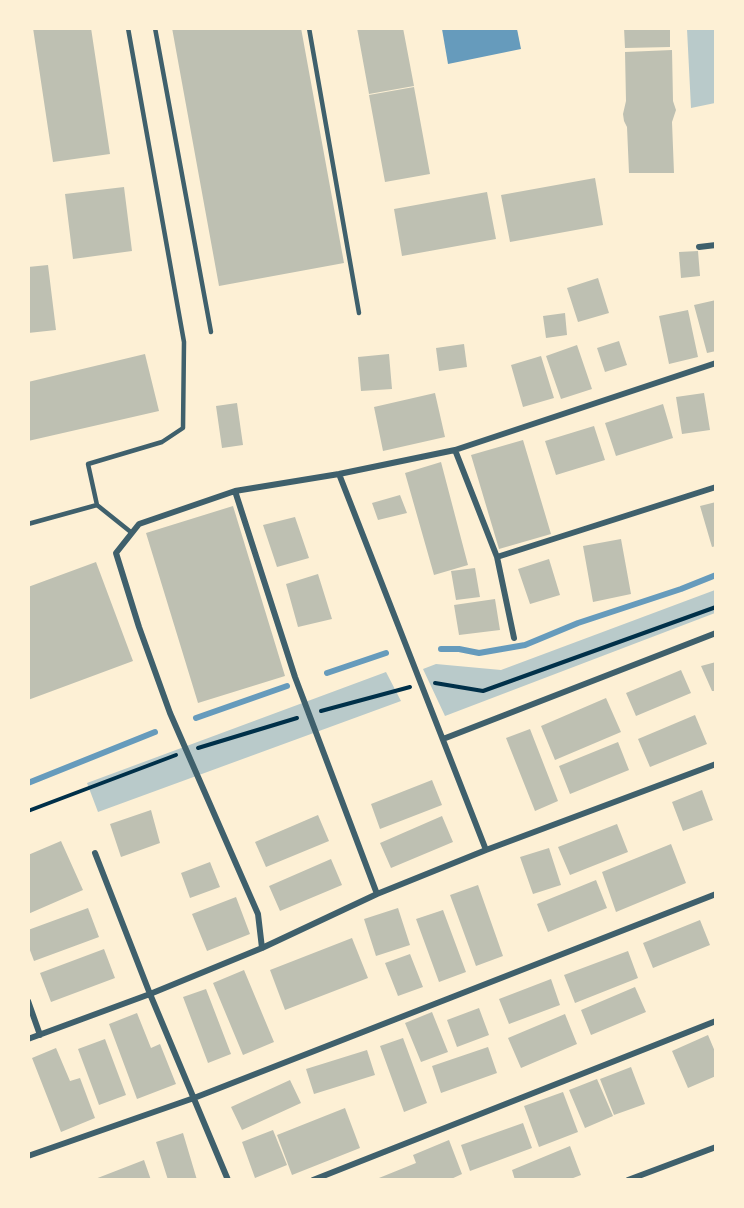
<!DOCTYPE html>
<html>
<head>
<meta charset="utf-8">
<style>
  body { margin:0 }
  #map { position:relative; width:744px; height:1208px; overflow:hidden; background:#fdf0d5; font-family:"Archivo Narrow",sans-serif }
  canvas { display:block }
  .frame { position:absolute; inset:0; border:30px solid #fdf0d5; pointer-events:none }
</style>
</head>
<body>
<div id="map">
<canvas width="744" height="1208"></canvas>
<div class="frame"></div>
</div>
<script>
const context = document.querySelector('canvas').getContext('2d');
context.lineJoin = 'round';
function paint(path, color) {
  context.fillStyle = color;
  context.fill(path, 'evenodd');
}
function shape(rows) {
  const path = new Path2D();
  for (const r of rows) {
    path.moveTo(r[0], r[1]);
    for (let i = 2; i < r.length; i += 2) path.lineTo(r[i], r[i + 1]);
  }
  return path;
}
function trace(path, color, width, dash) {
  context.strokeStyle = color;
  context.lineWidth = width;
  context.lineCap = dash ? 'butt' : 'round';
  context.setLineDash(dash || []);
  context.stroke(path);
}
paint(shape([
  [687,29,715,29,715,103,691,108],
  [715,590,715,613,445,716,423,669,436,664,501,670],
  [386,672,401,701,98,812,87,783]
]), '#b9caca');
paint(shape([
  [446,28,517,29,521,49,448,64,442,29]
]), '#669bbc');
trace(shape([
  [441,649,459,649,479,653,525,645,578,623,681,589,716,575],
  [327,673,386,653],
  [196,718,287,686],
  [28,783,155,732]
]), '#669bbc', 6);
paint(shape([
  [33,28,91,28,110,154,53,162],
  [172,28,301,28,344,263,219,286],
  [357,28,403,28,414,86,369,94],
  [624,28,670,28,670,47,625,48],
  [672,50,673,101,676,110,672,122,674,173,629,173,627,127,624,121,623,114,626,101,625,52],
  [414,87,430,174,385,182,369,95],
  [595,178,603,225,510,242,501,195],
  [124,187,132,251,73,259,65,194],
  [487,192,496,239,402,256,394,209],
  [698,251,700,276,681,278,679,252],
  [48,265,56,330,28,333,28,267],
  [598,278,609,313,578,322,567,288],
  [716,300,716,351,707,353,694,305],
  [688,310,698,357,669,364,659,316],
  [565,313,567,335,546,338,543,316],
  [619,341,627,365,605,372,597,348],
  [464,344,467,367,439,371,436,348],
  [577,345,592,389,561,399,546,356],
  [145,354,159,411,28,441,28,382],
  [389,354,392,389,361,391,358,357],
  [541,356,554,398,523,407,511,365],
  [435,393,445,437,383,451,374,407],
  [704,393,710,430,682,434,676,397],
  [237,403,243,445,222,448,216,406],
  [663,404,673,438,616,456,605,423],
  [594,426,605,460,556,475,545,441],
  [523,440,551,534,499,549,471,455],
  [441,462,468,565,434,575,405,473],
  [400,495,407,513,378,520,372,503],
  [716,502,716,546,712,547,700,506],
  [233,506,285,676,198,703,146,533],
  [295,517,309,558,277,567,263,525],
  [621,539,631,594,593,602,583,546],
  [549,559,560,595,530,604,518,569],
  [96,562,133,661,28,700,28,587],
  [475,568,480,597,456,600,451,571],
  [318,574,332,619,298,627,286,584],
  [495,599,500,630,459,635,454,605],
  [716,662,716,691,712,691,701,666],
  [681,670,691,693,636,716,626,693],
  [606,698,621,732,555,760,541,726],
  [695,715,707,744,650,767,638,739],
  [530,729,558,801,535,811,506,738],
  [618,742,629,770,570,794,559,766],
  [432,780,442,805,380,829,371,804],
  [702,790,713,820,683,831,672,802],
  [151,810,160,843,121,857,110,824],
  [318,815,329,841,266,867,255,842],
  [442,816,453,842,391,868,380,843],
  [617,824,628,852,570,875,558,847],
  [61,841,83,890,28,914,28,855],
  [671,844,686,883,616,912,602,872],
  [549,848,561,885,533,894,520,857],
  [331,859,342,885,280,911,269,886],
  [210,862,220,887,190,898,181,873],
  [596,880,607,908,548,932,537,904],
  [478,885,503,956,476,966,450,895],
  [236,897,250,934,207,951,192,914],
  [88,908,99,937,34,961,28,945,28,930],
  [398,908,410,945,376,956,364,919],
  [443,910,466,972,439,982,416,919],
  [700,920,710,945,653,968,643,943],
  [352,938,368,978,285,1010,270,970],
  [104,949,115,978,51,1002,40,973],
  [628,951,638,978,575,1003,564,975],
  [410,954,423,987,398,996,385,963],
  [244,970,274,1042,243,1055,213,983],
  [551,979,560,1005,509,1024,499,999],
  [635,987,646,1012,591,1035,581,1010],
  [206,989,231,1054,208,1063,183,997],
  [479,1008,489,1035,457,1047,447,1020],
  [432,1012,448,1052,421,1062,405,1023],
  [137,1013,151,1048,160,1044,176,1084,137,1099,109,1024],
  [565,1014,577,1044,521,1068,508,1038],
  [708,1035,716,1054,716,1076,688,1088,672,1051],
  [403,1038,427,1103,404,1112,380,1046],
  [105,1039,126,1095,99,1105,78,1049],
  [488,1047,497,1073,441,1093,432,1066],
  [56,1048,70,1081,80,1078,95,1118,61,1132,32,1058],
  [367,1050,375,1075,314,1094,306,1069],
  [631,1067,645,1104,614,1115,600,1079],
  [597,1079,613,1116,585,1128,569,1090],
  [290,1080,301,1103,242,1130,231,1107],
  [563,1092,578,1132,539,1147,524,1106],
  [345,1108,360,1148,292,1175,277,1135],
  [523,1123,532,1148,470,1171,461,1145],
  [273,1130,287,1165,255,1178,242,1142],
  [183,1133,197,1180,168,1180,156,1142],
  [449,1140,462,1174,449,1180,374,1180,416,1163,413,1155],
  [570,1146,581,1175,568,1180,515,1180,512,1170],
  [144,1160,151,1180,95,1180,95,1179]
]), '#bec0b2');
trace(shape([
  [435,683,483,691,716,607],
  [321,711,410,687],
  [198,748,297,718],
  [28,811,176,755]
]), '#003049', 4);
trace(shape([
  [155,28,211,332],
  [309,28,359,313],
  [97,505,88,464,162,442,183,428,184,342,128,28],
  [28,524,97,505,132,533]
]), '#3f606c', 4.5);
trace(shape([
  [699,247,716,245],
  [455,450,716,363],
  [339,474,486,850],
  [235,491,295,677,377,894],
  [497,557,514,638],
  [443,739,716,633],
  [95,853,150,994,228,1180],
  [262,948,258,914,170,713,139,627,116,553,139,524,235,491,339,474,455,450,497,557,716,487],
  [28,1001,40,1035],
  [28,1039,150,994,262,948,377,894,486,850,716,764],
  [28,1156,194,1098,716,894],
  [313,1180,716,1021],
  [628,1180,716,1147]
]), '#3f606c', 6);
</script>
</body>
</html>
